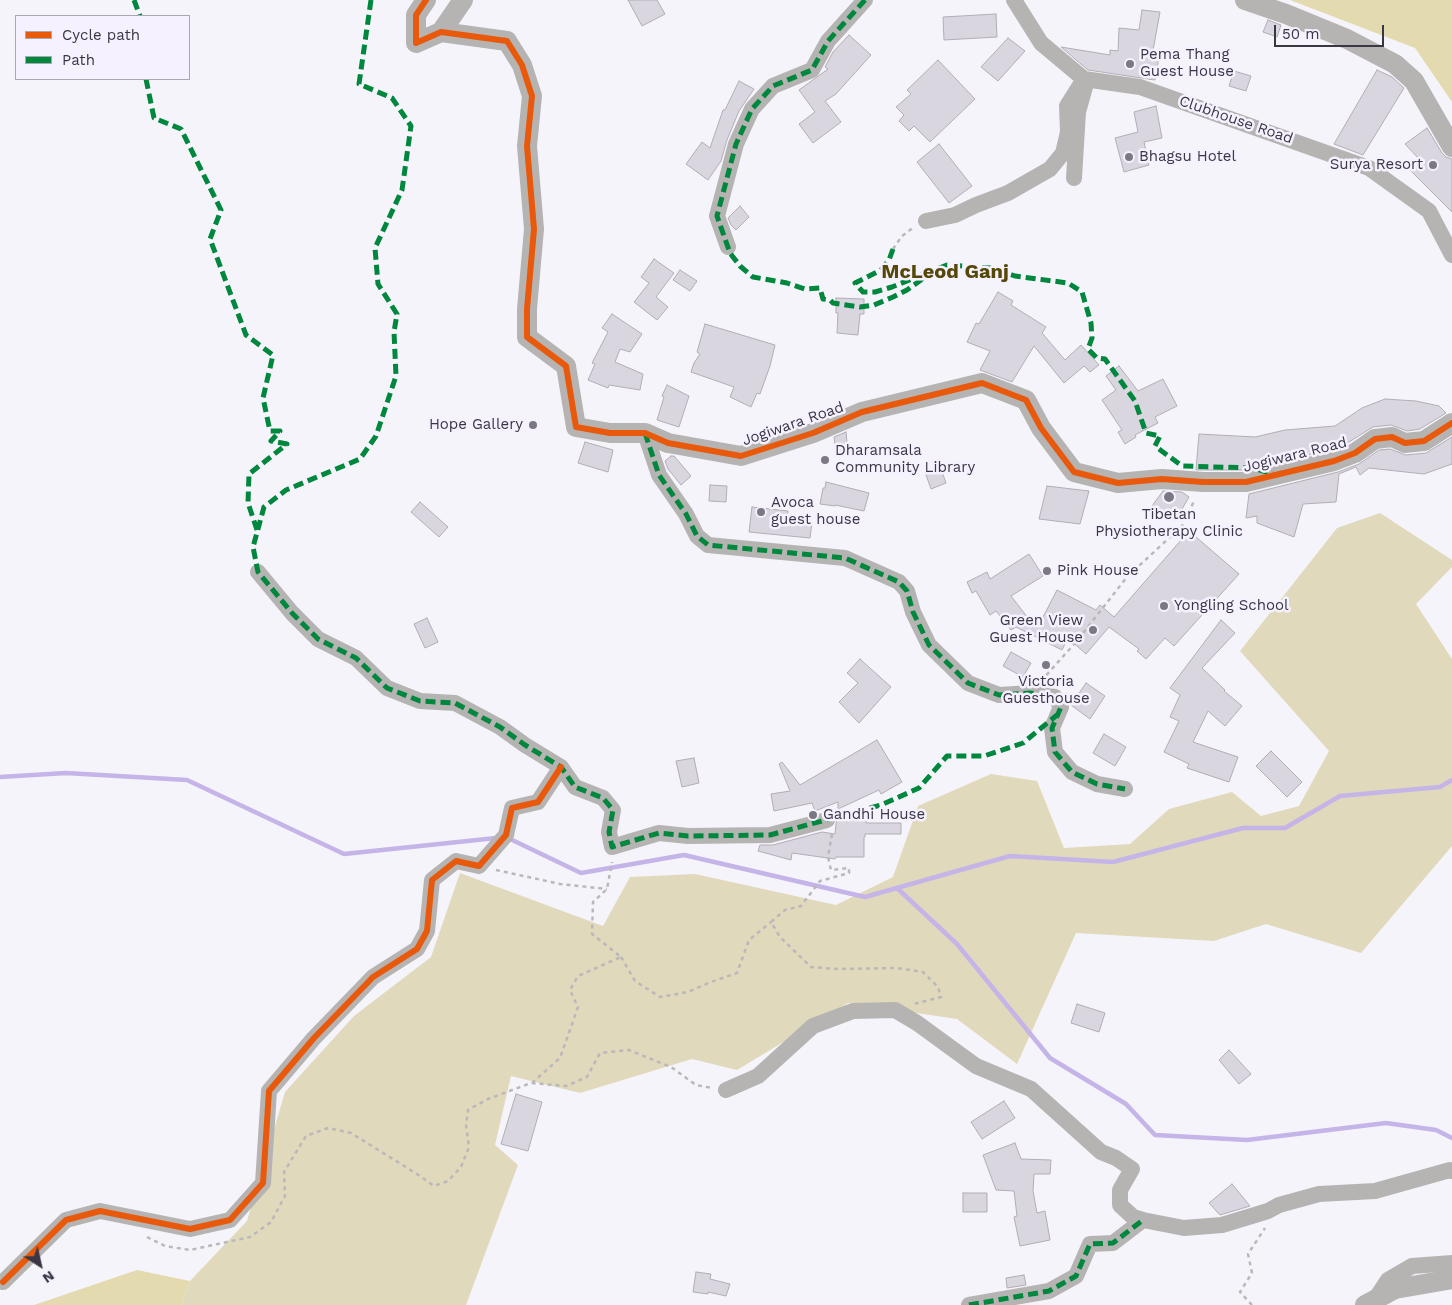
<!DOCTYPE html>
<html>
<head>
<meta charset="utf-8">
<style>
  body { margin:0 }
  #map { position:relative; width:1452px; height:1305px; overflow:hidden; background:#f6f4fb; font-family:"Work Sans",sans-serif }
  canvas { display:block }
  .legend { position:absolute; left:15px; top:15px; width:175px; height:65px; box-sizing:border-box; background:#f5f1fe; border:1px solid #aaa6b3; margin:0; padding:6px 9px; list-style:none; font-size:15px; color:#3a3643 }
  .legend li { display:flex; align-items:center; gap:10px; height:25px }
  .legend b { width:25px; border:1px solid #aaa6b3 }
  .north { position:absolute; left:15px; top:1240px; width:50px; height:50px; -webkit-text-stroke:4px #f5f1fe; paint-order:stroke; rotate:145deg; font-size:14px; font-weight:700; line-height:20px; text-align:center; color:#3a3643 }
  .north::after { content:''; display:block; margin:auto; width:18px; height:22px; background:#3a3643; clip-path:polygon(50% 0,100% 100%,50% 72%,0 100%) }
  .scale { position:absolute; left:1274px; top:25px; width:110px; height:22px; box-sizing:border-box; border:2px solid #3a3643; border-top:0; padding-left:6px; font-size:15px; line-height:18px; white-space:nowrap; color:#3a3643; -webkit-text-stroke:4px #f5f1fe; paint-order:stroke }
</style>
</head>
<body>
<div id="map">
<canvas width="1452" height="1305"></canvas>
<ul class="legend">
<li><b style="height:6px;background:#e8590c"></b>Cycle path</li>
<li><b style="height:6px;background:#00873e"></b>Path</li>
</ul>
<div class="north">N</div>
<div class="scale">50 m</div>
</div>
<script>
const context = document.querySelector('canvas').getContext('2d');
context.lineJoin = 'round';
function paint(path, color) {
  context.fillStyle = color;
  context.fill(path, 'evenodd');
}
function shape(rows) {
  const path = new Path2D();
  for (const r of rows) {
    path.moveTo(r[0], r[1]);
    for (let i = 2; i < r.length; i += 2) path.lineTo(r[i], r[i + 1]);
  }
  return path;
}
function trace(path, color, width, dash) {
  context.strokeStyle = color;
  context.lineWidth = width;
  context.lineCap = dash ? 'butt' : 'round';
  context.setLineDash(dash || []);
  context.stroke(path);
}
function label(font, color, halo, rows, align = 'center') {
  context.font = font + ' "Work Sans",sans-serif';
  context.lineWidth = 5;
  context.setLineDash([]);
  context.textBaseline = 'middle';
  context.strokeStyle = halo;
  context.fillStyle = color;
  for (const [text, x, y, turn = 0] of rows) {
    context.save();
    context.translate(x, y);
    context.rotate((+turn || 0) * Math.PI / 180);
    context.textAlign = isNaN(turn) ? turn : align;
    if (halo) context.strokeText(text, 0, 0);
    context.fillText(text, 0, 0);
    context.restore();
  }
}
paint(shape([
  [1380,513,1452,560,1452,567,1416,604,1452,659,1452,846,1361,953,1266,924,1214,941,1076,933,1017,1064,957,1019,848,1003,737,1070,692,1059,580,1093,511,1076,495,1145,518,1165,466,1305,181,1305,190,1281,247,1221,285,1092,354,1016,431,957,460,873,603,926,630,877,695,874,836,905,893,877,918,806,991,774,1037,781,1064,848,1130,844,1169,809,1232,792,1261,816,1299,806,1329,751,1240,651,1337,528]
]), '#e1d9bc');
paint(shape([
  [1290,0,1452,0,1452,102,1415,48],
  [137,1270,190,1281,181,1305,34,1305]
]), '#e4dab0');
trace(shape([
  [0,777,66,773,187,780,344,854,496,838],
  [508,838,581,873,684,855,865,897,1010,856,1113,862,1243,828,1285,828,1340,796,1440,787,1452,780],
  [897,888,957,944,1050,1058,1126,1104,1155,1135,1247,1140,1386,1123,1436,1130,1452,1138]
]), '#c4b4e7', 4.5);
const building = shape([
  [628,0,657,0,665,14,642,26,628,0],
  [1142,10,1160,12,1152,56,1159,57,1155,80,1088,70,1061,47,1110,55,1110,50,1118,51,1119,28,1139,30,1142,10],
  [996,14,997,37,944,40,943,17,996,14],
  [1268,20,1281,25,1277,37,1263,32,1268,20],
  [849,35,871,55,836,94,825,101,841,122,813,143,799,124,815,112,799,90,828,69,825,67,833,52,849,35],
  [1008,38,1025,51,998,81,981,67,1008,38],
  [938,60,975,99,930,142,914,126,909,131,899,121,904,115,896,107,911,94,907,90,938,60],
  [1377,70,1392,77,1404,88,1363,155,1334,144,1377,70],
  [1234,71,1251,76,1246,91,1229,86,1234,71],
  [739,81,754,89,739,111,727,140,721,161,708,180,686,164,702,142,710,148,723,110,725,110,739,81],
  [1156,106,1162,138,1144,142,1149,165,1124,172,1115,138,1138,132,1134,112,1156,106],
  [1427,128,1442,153,1446,157,1452,159,1452,212,1409,169,1420,160,1405,144,1427,128],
  [939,144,972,186,949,203,917,162,939,144],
  [740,206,749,217,736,230,731,225,728,218,740,206],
  [654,259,674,273,656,297,668,307,657,320,634,302,649,283,641,277,654,259],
  [680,270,697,281,690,291,673,280,680,270],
  [998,292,1013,301,1011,305,1046,327,1042,333,1065,360,1081,345,1099,365,1090,372,1084,366,1064,383,1034,346,1012,382,980,370,990,351,967,342,976,323,979,324,998,292],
  [836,298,864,299,864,314,860,314,858,335,837,333,838,313,836,313,836,298],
  [612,314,642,334,630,352,620,349,615,362,643,374,640,390,609,385,608,388,588,380,595,364,592,363,608,332,602,328,612,314],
  [705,324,775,345,770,366,760,394,757,393,751,407,730,397,734,387,691,372,694,363,700,354,697,352,705,324],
  [1119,366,1138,391,1163,379,1177,406,1155,417,1158,423,1135,435,1136,437,1125,444,1118,432,1122,430,1102,400,1116,390,1106,376,1119,366],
  [667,385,689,396,679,427,657,420,664,397,662,396,667,385],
  [1385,399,1416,401,1439,406,1446,413,1420,429,1407,431,1391,425,1373,427,1349,442,1330,450,1245,470,1196,470,1199,434,1255,437,1285,430,1335,426,1362,408,1385,399],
  [846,432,848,452,836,453,834,437,846,432],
  [1452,437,1452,464,1424,474,1369,468,1360,475,1356,467,1339,474,1336,502,1303,504,1294,537,1257,523,1257,516,1246,518,1249,494,1338,472,1359,464,1379,450,1390,449,1406,455,1426,453,1452,437],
  [585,442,613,450,608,472,578,463,585,442],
  [671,456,674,456,691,476,681,485,668,469,665,461,671,456],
  [940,466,946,483,931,489,925,472,940,466],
  [826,482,869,493,864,511,835,505,835,506,820,504,823,488,825,488,826,482],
  [710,485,727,486,726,502,709,501,710,485],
  [1047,486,1089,491,1080,524,1039,519,1047,486],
  [1163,491,1182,492,1189,497,1175,521,1152,506,1163,491],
  [420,502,448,527,439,537,411,512,420,502],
  [752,507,788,511,787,518,812,522,810,538,749,532,752,507],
  [1189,531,1239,574,1174,646,1165,638,1146,659,1137,651,1139,649,1109,627,1086,654,1068,638,1062,650,1016,627,1011,630,996,611,990,615,976,591,972,593,967,582,987,572,990,579,1029,554,1043,576,1011,596,1035,627,1040,618,1042,619,1057,590,1096,610,1100,605,1114,617,1189,531],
  [427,618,438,642,425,648,414,624,427,618],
  [1221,620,1235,633,1202,668,1225,690,1224,691,1242,706,1225,726,1208,711,1193,742,1238,757,1229,782,1187,768,1189,764,1164,752,1179,721,1170,717,1180,695,1170,688,1221,620],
  [1011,652,1031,663,1023,677,1003,666,1011,652],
  [860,659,891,687,859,723,839,702,858,683,847,673,860,659],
  [1086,683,1105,696,1090,719,1071,705,1086,683],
  [1104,734,1126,747,1115,766,1093,753,1104,734],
  [877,740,902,782,881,794,879,790,838,809,838,802,815,811,812,803,774,811,771,794,790,791,779,764,782,762,800,785,877,740],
  [1271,751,1302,782,1287,797,1256,766,1271,751],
  [694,758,699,783,682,787,676,761,694,758],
  [837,815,867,817,866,823,901,823,901,834,865,834,865,837,864,837,864,857,836,857,835,859,792,853,791,860,758,851,760,845,773,845,822,832,835,834,837,815],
  [1077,1004,1105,1013,1099,1032,1071,1023,1077,1004],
  [1229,1050,1251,1074,1239,1084,1219,1060,1229,1050],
  [516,1094,542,1102,528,1151,501,1144,516,1094],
  [1004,1101,1015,1118,982,1139,971,1122,1004,1101],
  [1015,1143,1021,1159,1051,1160,1050,1174,1034,1174,1033,1191,1037,1213,1045,1211,1050,1240,1020,1246,1014,1217,1017,1216,1014,1191,996,1190,983,1155,1015,1143],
  [1232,1184,1250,1206,1220,1215,1209,1203,1232,1184],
  [963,1193,987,1193,987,1212,963,1212,963,1193],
  [696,1272,711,1274,710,1279,730,1284,726,1296,708,1292,708,1294,693,1292,696,1272],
  [1024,1275,1026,1285,1007,1288,1006,1278,1024,1275]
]);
paint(building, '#d9d6df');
trace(building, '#b0adb6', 1);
trace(shape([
  [893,249,902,236,914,227],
  [1041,681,1076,642,1127,577,1182,526,1195,499],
  [832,834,828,857,831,870,849,868,849,873,820,881,801,906,785,910,771,922,780,937,811,967,837,969,897,968,923,972,938,987,941,997,914,1004],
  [496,870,560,884,607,889],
  [621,957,635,981,660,997,688,992,711,982,737,973,749,940,771,922],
  [532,1083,560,1058,578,1007,570,990,578,976,621,957,592,934,593,902,607,889,612,862],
  [147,1237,165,1246,190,1250,250,1237,271,1222,285,1196,284,1172,306,1136,328,1128,351,1133,417,1174,434,1186,448,1181,461,1167,469,1147,466,1125,468,1110,488,1099,531,1083,566,1086,587,1077,600,1053,629,1050,671,1067,696,1085,712,1088],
  [1252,1305,1240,1292,1252,1273,1248,1254,1265,1228]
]), '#bab8b9', 2.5, [4, 4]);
trace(shape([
  [1014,0,1041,43,1084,79,1140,87,1369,168,1429,211,1452,255],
  [1074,178,1078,112,1085,87],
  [926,221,955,215,976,205,1008,193,1050,169,1063,153,1068,132,1067,106,1084,79],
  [728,247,717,216,736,144,752,109,773,86,812,70,828,41,865,0],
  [645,433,659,475,686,514,697,536,708,545,845,558,899,582,907,591,913,612,929,645,968,683,999,695,1030,693,1055,697,1061,707,1052,728,1055,752,1072,772,1097,784,1125,789],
  [258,572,292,613,318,639,356,658,387,688,420,701,455,703,500,727,525,745,561,767,575,787,603,798,613,810,609,832,612,847,659,833,688,836,770,835,827,820],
  [726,1090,758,1076,813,1026,853,1011,895,1010,917,1023,976,1066,1031,1089,1101,1152,1116,1158,1132,1169,1120,1190,1120,1205,1133,1217,1143,1220,1184,1228,1222,1225,1268,1211,1279,1205,1319,1194,1375,1191,1450,1170,1452,1171],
  [3,1282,66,1220,100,1211,190,1229,230,1220,263,1183,269,1091,314,1038,373,977,417,949,427,931,432,880,456,861,479,866,506,835,512,808,538,802,561,767],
  [1376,1298,1388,1280,1412,1266,1452,1263],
  [969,1305,1049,1291,1076,1276,1090,1244,1113,1243,1143,1220]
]), '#b5b4b2', 16);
trace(shape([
  [426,0,416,15,416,43,441,32,507,41,522,65,532,96,527,146,534,229,527,309,527,337,566,366,576,427,610,433,645,433,668,443,741,456,813,433,862,412,982,383,1026,400,1041,428,1074,472,1118,483,1162,479,1203,482,1246,482,1334,461,1355,453,1375,439,1392,437,1405,443,1424,441,1452,423],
  [1245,0,1286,14,1347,39,1395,64,1414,81,1452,147],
  [441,32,463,0],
  [1365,1305,1395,1289,1452,1279]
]), '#b5b4b2', 20);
trace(shape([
  [134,0,140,16],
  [371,0,359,84,392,98,411,126,402,190,375,248,378,284,397,314,394,332,396,376,376,436,360,459,286,490,264,507,253,547,258,572,292,613,318,639,356,658,387,688,420,701,455,703,500,727,525,745,561,767,575,787,603,798,613,810,609,832,612,847,659,833,688,836,770,835,881,805,919,788,947,756,984,756,1023,743,1057,715],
  [865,0,828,41,812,70,773,86,752,109,736,144,717,216,730,253,740,266,753,277,787,283,805,289,820,288,823,299,830,300,833,303,860,307,874,305,893,297,907,290,921,280,924,274,947,265,991,268,1015,276,1068,283,1082,292,1091,323,1092,338,1088,349,1097,358,1105,359,1135,401,1146,433,1160,436,1155,446,1182,466,1253,468,1273,474],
  [146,79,154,118,181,129,221,210,210,239,246,335,273,355,263,398,270,431,280,431,271,441,287,444,249,474,248,503,257,530],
  [893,249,889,260,881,270,855,283,863,292,875,292,892,287,924,274],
  [645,433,659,475,686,514,697,536,708,545,845,558,899,582,907,591,913,612,929,645,968,683,999,695,1030,693,1055,697,1061,707,1052,728,1055,752,1072,772,1097,784,1125,789],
  [969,1305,1049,1291,1076,1276,1090,1244,1113,1243,1143,1220]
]), '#00873e', 5, [10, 5]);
trace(shape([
  [426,0,416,15,416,43,441,32,507,41,522,65,532,96,527,146,534,229,527,309,527,337,566,366,576,427,610,433,645,433,668,443,741,456,813,433,862,412,982,383,1026,400,1041,428,1074,472,1118,483,1162,479,1203,482,1246,482,1334,461,1355,453,1375,439,1392,437,1405,443,1424,441,1452,423],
  [3,1282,66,1220,100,1211,190,1229,230,1220,263,1183,269,1091,314,1038,373,977,417,949,427,931,432,880,456,861,479,866,506,835,512,808,538,802,561,767]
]), '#e8590c', 6);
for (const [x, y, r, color] of [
  [1130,64,5,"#7c7883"],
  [1129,157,5,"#7c7883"],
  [1433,165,5,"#7c7883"],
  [533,425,5,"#7c7883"],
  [825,460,5,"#7c7883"],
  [1169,497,6,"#7c7883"],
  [761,512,5,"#7c7883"],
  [1047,571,5,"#7c7883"],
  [1164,606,5,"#7c7883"],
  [1093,630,5,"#7c7883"],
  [1046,665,5,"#7c7883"],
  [813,815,5,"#7c7883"]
]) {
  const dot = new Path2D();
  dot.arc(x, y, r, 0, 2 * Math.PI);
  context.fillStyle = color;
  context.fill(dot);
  trace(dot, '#f5f1fe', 2);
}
label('15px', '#3a3643', '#f5f1fe', [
  ["Pema Thang",1140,55],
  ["Guest House",1140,72],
  ["Bhagsu Hotel",1139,157],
  ["Surya Resort",1423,165,"right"],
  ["Hope Gallery",523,425,"right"],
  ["Dharamsala",835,451],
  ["Community Library",835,468],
  ["Avoca",771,503],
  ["guest house",771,520],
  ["Tibetan",1169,515,"center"],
  ["Physiotherapy Clinic",1169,532,"center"],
  ["Pink House",1057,571],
  ["Yongling School",1174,606],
  ["Green View",1083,621,"right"],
  ["Guest House",1083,638,"right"],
  ["Victoria",1046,682,"center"],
  ["Guesthouse",1046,699,"center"],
  ["Gandhi House",823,815]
], 'left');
label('15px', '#3a3643', '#f5f1fe', [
  ["Clubhouse Road",1236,120,19],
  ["Jogiwara Road",793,424,-19],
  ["Jogiwara Road",1295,455,-14]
]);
label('bold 20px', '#554806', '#f5f1fe', [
  ["McLeod Ganj",945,272]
]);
</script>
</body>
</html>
